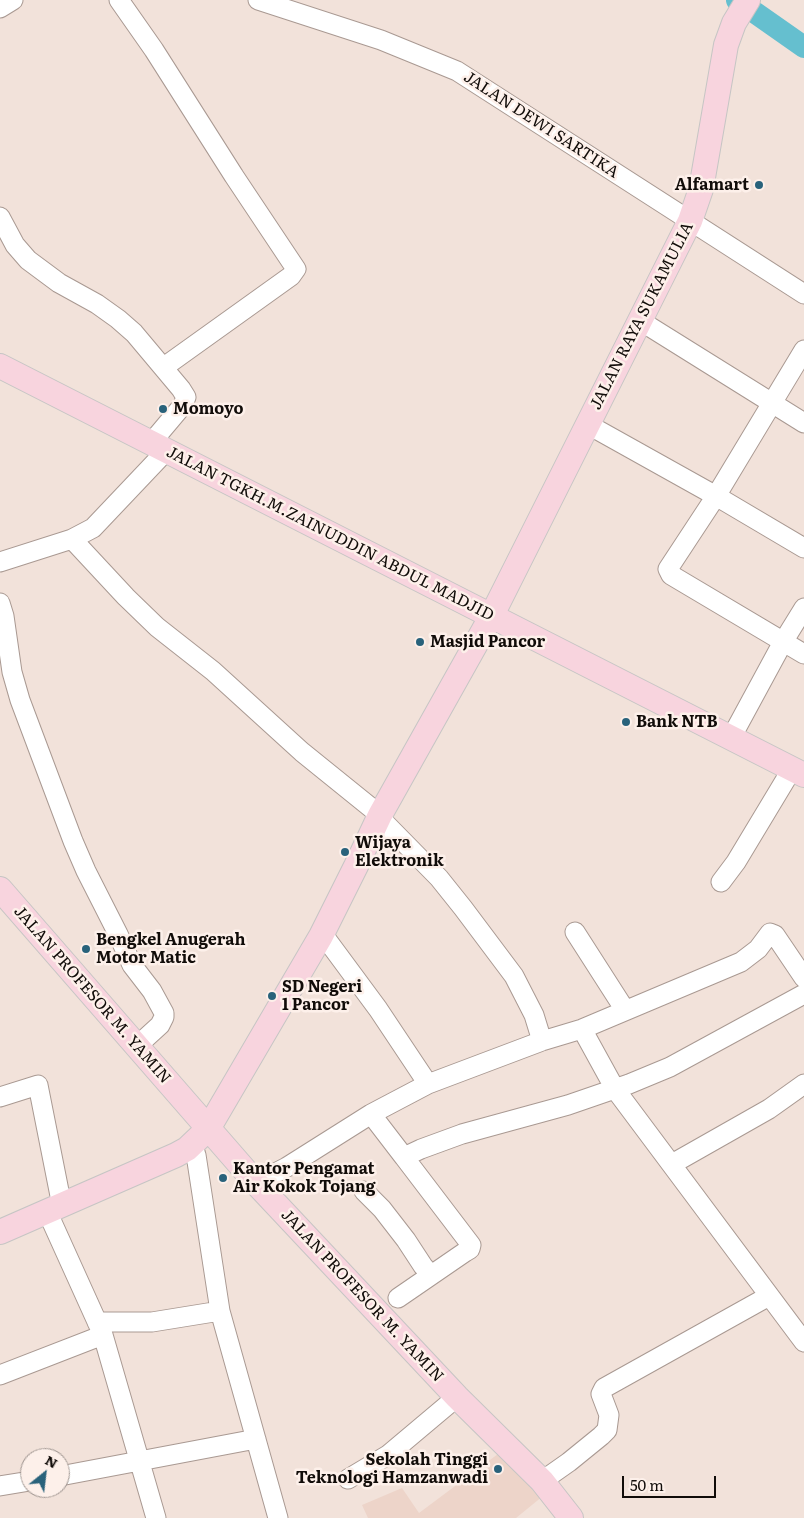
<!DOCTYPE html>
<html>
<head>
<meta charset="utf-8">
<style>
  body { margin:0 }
  #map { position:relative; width:804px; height:1518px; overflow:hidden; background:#f2e2da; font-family:Literata,serif }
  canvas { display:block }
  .north { position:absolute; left:20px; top:1448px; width:50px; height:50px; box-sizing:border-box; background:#fdf0ea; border:1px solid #9f9590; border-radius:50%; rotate:29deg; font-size:14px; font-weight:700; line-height:20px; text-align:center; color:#110c09 }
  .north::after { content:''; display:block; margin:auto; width:18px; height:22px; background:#29627b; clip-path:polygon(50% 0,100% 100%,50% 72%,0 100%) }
  .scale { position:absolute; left:622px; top:1476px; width:94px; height:22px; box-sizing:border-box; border:2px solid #110c09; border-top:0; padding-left:6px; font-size:15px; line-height:18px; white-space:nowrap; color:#110c09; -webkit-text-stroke:4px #fdf0ea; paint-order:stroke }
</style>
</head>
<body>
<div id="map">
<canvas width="804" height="1518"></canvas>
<div class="north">N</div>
<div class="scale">50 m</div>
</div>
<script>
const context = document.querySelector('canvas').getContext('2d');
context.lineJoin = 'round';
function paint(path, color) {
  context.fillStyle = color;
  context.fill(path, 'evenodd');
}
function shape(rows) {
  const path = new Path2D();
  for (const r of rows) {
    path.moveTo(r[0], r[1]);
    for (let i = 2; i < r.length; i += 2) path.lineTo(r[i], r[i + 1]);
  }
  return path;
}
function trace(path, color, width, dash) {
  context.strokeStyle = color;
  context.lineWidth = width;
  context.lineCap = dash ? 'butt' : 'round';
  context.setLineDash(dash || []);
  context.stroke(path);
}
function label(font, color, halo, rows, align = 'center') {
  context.font = font + ' Literata,serif';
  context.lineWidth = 5;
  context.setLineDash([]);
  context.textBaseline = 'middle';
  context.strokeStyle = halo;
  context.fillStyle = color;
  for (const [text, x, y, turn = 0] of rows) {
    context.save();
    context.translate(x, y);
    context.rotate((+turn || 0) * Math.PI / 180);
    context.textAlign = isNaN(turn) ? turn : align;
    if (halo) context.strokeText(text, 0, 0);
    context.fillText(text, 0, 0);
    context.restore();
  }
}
paint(shape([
  [502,1451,543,1496,516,1518,368,1518,362,1505,402,1488,419,1513]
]), '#edd4c9');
trace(shape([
  [737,0,804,47]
]), '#65bfcf', 22);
const minor = shape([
  [119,0,154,50,234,176,296,269,291,276,164,367],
  [258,0,381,40,457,71,804,294],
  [0,8,13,0],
  [0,217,15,245,28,260,59,283,97,304,118,319,134,333,181,389,186,397,183,405,151,443],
  [639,320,804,423],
  [804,350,716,496,668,569,671,575,804,654],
  [587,424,716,496,804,548],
  [72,539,126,597,157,627,213,671,302,752,380,815],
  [0,562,72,539,93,528,166,451],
  [0,603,4,616,12,672,20,700,73,841,86,871,118,934,132,965,152,991,164,1013,164,1017,160,1025,137,1046],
  [731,738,783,642,804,608],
  [384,822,439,878,463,908,514,976,534,1015,542,1041],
  [721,882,736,862,792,769],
  [575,932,625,1010],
  [327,940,378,1009,428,1084],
  [582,1029,615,1089,804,1342],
  [0,1097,38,1085,62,1206],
  [371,1114,404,1157,421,1149,462,1134,568,1105,629,1084,670,1067,804,994],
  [196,1155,220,1311,278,1518],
  [672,1164,769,1109,804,1084],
  [256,1183,287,1167,371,1114,428,1084,542,1041,582,1029,741,962,758,949,770,933,775,935,804,978],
  [364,1191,382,1209,406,1240,423,1266,431,1275],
  [51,1220,103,1335,156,1518],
  [398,1298,465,1252,470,1249,471,1245,404,1157],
  [97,1322,152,1322,220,1311],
  [0,1375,103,1335],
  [60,1476,256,1439],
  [348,1479,388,1455,457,1397],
  [542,1481,569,1462,601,1436,607,1430,609,1415,601,1394,604,1388,769,1296],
  [0,1486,30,1481]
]);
const major = shape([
  [0,366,804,775],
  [0,889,256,1183,457,1397,542,1481,571,1518],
  [0,1232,176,1155,187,1149,208,1129,321,936,356,866,380,815,491,617,690,221,701,189,726,45,734,23,748,0]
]);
trace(minor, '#a99992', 21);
trace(major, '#c6c5c4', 26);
trace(minor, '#fff', 19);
trace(major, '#f8d4de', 24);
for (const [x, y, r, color] of [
  [759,185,5,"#29627b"],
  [163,409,5,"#29627b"],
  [420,642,5,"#29627b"],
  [626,722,5,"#29627b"],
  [345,852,5,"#29627b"],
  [86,949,5,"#29627b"],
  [272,996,5,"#29627b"],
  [223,1178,5,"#29627b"],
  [498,1469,5,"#29627b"]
]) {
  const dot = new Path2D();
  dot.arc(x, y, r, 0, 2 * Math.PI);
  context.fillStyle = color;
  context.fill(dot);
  trace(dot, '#fdf0ea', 2);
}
label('16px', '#110c09', '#fdf0ea', [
  ["JALAN DEWI SARTIKA",541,125,33],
  ["JALAN RAYA SUKAMULIA",642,316,-63],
  ["JALAN TGKH.M.ZAINUDDIN ABDUL MADJID",330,534,27],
  ["JALAN PROFESOR M. YAMIN",92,995,49],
  ["JALAN PROFESOR M. YAMIN",362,1296,47]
]);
label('bold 16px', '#110c09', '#fdf0ea', [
  ["Alfamart",749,185,"right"],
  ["Momoyo",173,409],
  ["Masjid Pancor",430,642],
  ["Bank NTB",636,722],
  ["Wijaya",355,843],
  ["Elektronik",355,861],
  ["Bengkel Anugerah",96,940],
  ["Motor Matic",96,958],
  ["SD Negeri",282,987],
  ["1 Pancor",282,1005],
  ["Kantor Pengamat",233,1169],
  ["Air Kokok Tojang",233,1187],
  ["Sekolah Tinggi",488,1460,"right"],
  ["Teknologi Hamzanwadi",488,1478,"right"]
], 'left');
</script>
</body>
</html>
